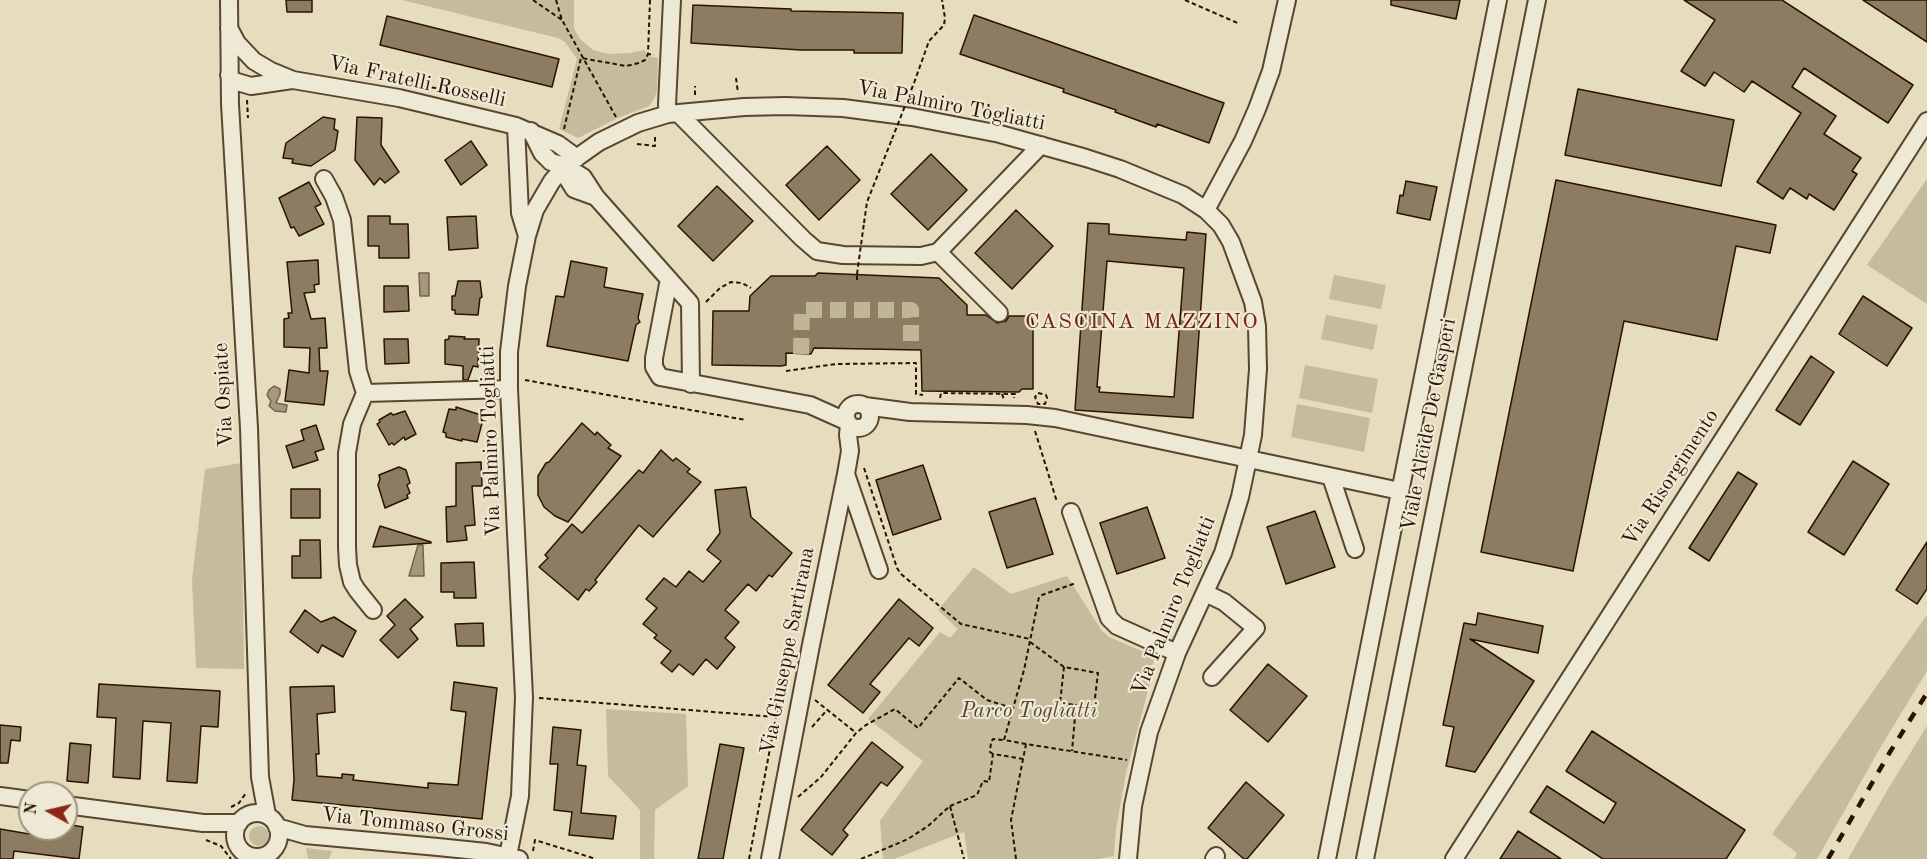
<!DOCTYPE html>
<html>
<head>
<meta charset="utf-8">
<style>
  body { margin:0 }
  #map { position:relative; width:1927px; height:859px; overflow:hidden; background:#e5ddbd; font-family:"Old Standard TT",serif }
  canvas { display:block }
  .north { position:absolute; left:18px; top:781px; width:60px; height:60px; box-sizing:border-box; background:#eee9d4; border:2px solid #a0937f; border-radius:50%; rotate:278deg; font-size:16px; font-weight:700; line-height:24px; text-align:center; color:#2b1300 }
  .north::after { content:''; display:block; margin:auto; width:21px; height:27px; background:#8f2418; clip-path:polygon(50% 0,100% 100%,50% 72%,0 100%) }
</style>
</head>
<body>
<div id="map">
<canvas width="1927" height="859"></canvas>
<div class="north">N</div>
</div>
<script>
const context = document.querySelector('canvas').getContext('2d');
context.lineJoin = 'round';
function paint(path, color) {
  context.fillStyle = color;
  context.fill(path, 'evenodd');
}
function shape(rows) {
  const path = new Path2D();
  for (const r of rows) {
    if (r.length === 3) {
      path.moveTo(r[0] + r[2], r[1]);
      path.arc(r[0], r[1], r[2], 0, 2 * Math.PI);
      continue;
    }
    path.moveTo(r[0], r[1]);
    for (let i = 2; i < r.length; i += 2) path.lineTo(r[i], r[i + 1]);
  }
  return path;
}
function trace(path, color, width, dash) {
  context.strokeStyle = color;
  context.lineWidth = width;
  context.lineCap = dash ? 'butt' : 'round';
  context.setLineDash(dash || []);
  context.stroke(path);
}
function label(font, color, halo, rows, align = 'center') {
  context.font = font + ' "Old Standard TT",serif';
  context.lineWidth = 4.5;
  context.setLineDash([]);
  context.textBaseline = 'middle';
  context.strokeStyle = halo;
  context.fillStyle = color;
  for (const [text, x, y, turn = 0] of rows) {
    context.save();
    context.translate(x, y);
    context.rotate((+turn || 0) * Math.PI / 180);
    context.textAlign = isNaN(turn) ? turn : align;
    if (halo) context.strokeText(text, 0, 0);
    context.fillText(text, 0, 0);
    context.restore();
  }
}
paint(shape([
  [402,0,574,0,574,28,579,38,593,50,609,54,630,53,645,50,648,56,658,58,657,91,654,99,649,106,620,117,578,138,559,129,577,59,565,42,558,38],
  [1927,179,1927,304,1867,265],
  [1334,275,1386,285,1381,309,1329,299],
  [1326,315,1378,325,1373,350,1321,339],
  [1305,365,1378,379,1372,413,1299,398],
  [1297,404,1370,418,1364,452,1291,437],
  [241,463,244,669,196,668,192,580,205,469],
  [974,567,1011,594,1067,576,1102,631,1109,637,1151,655,1154,659,1150,683,1126,773,1116,829,1114,856,1099,859,968,859,964,832,894,859,883,859,880,821,923,761,868,719,940,632,950,638,958,629,938,610],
  [1927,615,1927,671,1883,743,1817,859,1794,859,1797,853,1772,834],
  [606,709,686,714,688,786,655,810,654,859,640,859,640,810,608,776],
  [1927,726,1927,859,1848,859,1888,789],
  [259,836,10],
  [306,848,332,851,329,859,308,859]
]), '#c5bb9d');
const water = shape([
  [419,273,429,273,429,296,420,296,419,273],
  [274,386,280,389,280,394,276,403,287,405,286,412,275,411,269,406,271,401,267,395,269,390,274,386],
  [418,545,423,545,424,576,409,576,418,545]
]);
paint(water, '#a6987d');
trace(water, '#75634b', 1.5);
const building = shape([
  [286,0,312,0,312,12,287,12,286,0],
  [1391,0,1460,0,1456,19,1391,5,1391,0],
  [1684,0,1782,0,1913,85,1888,123,1804,68,1792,87,1836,116,1824,134,1861,158,1852,171,1857,174,1834,210,1809,194,1807,199,1790,188,1783,199,1757,182,1801,113,1752,81,1744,92,1714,72,1705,86,1681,71,1715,20,1684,0],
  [1863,0,1927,0,1927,42,1863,0],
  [693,5,791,9,791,11,903,13,902,53,854,53,854,50,801,50,691,43,693,5],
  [974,15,1224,103,1209,143,1157,124,1156,127,1115,112,1116,110,1063,92,1064,89,960,54,974,15],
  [387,16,559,59,552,87,380,45,387,16],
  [1578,89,1734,120,1721,186,1565,155,1578,89],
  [323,117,335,119,334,129,338,131,335,150,311,166,292,163,293,159,283,158,286,143,323,117],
  [357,117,382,118,381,145,399,172,385,183,380,178,374,185,355,160,357,117],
  [471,141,487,165,461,185,445,160,471,141],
  [827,146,860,180,819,220,786,185,827,146],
  [931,154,967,190,928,230,891,194,931,154],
  [1556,180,1776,225,1770,253,1736,246,1717,340,1624,321,1573,571,1481,552,1556,180],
  [1406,181,1437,187,1430,220,1397,213,1400,195,1403,196,1406,181],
  [309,182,321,204,315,207,324,224,299,236,294,227,291,228,279,198,309,182],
  [717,186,753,221,713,261,678,226,717,186],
  [1016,210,1053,246,1012,289,975,253,1016,210],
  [368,216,390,216,390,224,408,224,409,258,379,258,379,246,368,246,368,216],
  [476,216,478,248,449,250,447,217,476,216],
  [1088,223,1109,224,1109,234,1186,240,1187,232,1206,234,1193,418,1075,410,1088,223],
  [1107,261,1184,268,1174,397,1099,392,1100,387,1097,387,1107,261],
  [318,260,319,284,314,285,315,292,304,293,311,319,325,318,327,348,319,348,320,371,328,371,324,405,285,401,289,370,309,373,310,348,284,347,284,319,289,318,288,313,292,313,287,262,318,260],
  [571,261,607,268,604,287,643,294,638,318,640,322,636,325,628,361,547,346,556,296,564,297,571,261],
  [818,273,939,278,967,305,967,315,986,315,997,323,1006,321,1009,316,1031,316,1033,323,1033,389,1022,389,1019,392,922,391,921,350,814,348,811,354,786,353,786,365,781,366,712,365,713,311,749,311,750,296,771,276,815,276,818,273],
  [458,281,480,281,482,297,480,298,478,315,455,314,455,310,452,310,452,296,455,296,458,281],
  [384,286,408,286,409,311,384,312,384,286],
  [1863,296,1912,328,1887,366,1839,334,1863,296],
  [449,336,465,337,464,339,479,339,478,367,473,366,468,380,463,380,463,366,445,364,445,340,449,339,449,336],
  [384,339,408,339,409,363,385,364,384,339],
  [1811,356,1834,372,1800,425,1776,410,1811,356],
  [456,407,484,416,477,442,462,439,462,441,446,437,446,433,443,432,449,409,456,410,456,407],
  [405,411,416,434,405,440,404,437,394,445,392,443,389,445,377,424,380,422,379,420,391,413,393,415,405,411],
  [582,423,595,435,597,432,611,445,608,448,621,456,568,522,555,516,544,507,538,495,538,476,546,463,549,462,582,423],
  [316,425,324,449,315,452,318,460,293,468,286,446,304,440,301,430,316,425],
  [661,450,673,461,676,458,690,469,687,472,701,482,653,537,639,525,595,580,597,582,589,591,586,589,578,600,539,567,548,558,545,555,572,524,582,533,639,470,643,473,661,450],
  [1853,461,1889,484,1844,555,1808,532,1853,461],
  [481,462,482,486,472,486,475,525,465,526,467,540,447,542,446,507,456,506,456,463,481,462],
  [923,465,941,519,893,535,876,480,923,465],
  [399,467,406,470,410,483,407,485,410,493,407,495,408,498,385,508,378,485,380,479,379,475,399,467],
  [1738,472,1757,484,1709,561,1689,548,1738,472],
  [746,487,751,517,792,553,772,577,769,575,756,591,748,584,725,610,739,622,725,638,735,647,717,669,706,659,693,675,679,664,672,672,661,663,671,651,654,638,657,635,643,624,657,608,646,599,664,578,676,587,689,571,703,582,721,561,707,550,720,533,715,490,746,487],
  [291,489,320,489,320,518,291,518,291,489],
  [1035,498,1053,554,1007,568,989,512,1035,498],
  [1147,507,1165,558,1117,574,1100,523,1147,507],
  [1315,511,1335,567,1286,584,1267,527,1315,511],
  [380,526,431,542,431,543,373,547,380,526],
  [300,540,320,540,321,578,292,578,292,556,300,556,300,540],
  [1927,542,1927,589,1917,604,1896,590,1927,542],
  [474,562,476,598,454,598,454,592,441,592,441,563,474,562],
  [405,599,423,617,410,629,418,639,398,658,380,640,395,625,387,616,405,599],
  [899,599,933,628,919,646,909,638,870,684,880,692,863,713,828,685,899,599],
  [305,610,321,622,334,617,356,631,343,657,322,645,318,653,290,632,305,610],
  [1478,613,1543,626,1538,653,1470,639,1534,681,1475,772,1446,766,1454,727,1443,725,1464,623,1476,625,1478,613],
  [483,623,484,646,457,646,455,624,483,623],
  [1268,664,1307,696,1268,742,1230,710,1268,664],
  [454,682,497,688,482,819,292,800,294,780,290,687,334,686,335,712,317,714,319,754,316,754,317,776,342,778,342,774,354,775,353,780,428,788,428,783,458,785,466,712,451,710,454,682],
  [99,684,220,691,218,727,201,726,197,783,167,781,171,723,143,721,140,779,113,777,116,718,97,717,99,684],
  [0,725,21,727,20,741,11,740,8,763,0,763,0,725],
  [553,727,581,730,577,765,586,766,581,813,616,816,613,839,569,835,572,812,554,810,558,764,550,764,553,727],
  [1592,731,1745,830,1726,859,1603,859,1530,812,1547,786,1604,823,1616,803,1566,771,1592,731],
  [872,742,903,767,887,786,881,782,843,830,848,835,832,855,801,830,872,742],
  [70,743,91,745,88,783,67,781,70,743],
  [720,744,744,748,723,859,698,859,720,744],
  [1246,782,1284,815,1247,859,1244,859,1208,828,1246,782],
  [66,824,83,827,79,859,14,851,13,859,0,859,0,829,35,835,36,829,66,829,66,824],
  [1518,831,1561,859,1500,859,1518,831]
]);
paint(building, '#8c7c62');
trace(building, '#2b1300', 1.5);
trace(shape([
  [801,354,802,310,911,310,911,349]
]), '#c0b597', 16, [16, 8]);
const minor = shape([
  [229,0,230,104,249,428,260,777,267,815],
  [229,28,237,43,254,61,271,71,293,80,399,98,516,126,558,144,577,158],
  [229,75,234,81,251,86,292,80],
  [678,113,803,239,817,251,843,255,921,256,938,252,1041,145],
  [668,114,667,105,672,0],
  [516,126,520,213,527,236],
  [531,131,542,153,551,162,565,166,583,177,596,197,690,303,691,384],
  [565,166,566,176,574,189,596,197],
  [324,179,334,197,342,220,358,371,365,393],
  [1206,210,1243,141,1257,109,1271,71,1287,0],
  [938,252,999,313],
  [669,279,654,358,654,367,660,377,810,405,848,422],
  [858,416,12],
  [865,406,910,412,1027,415,1055,418,1400,491],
  [846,474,879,570],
  [1331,477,1355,549],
  [1071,512,1109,618,1117,626,1177,653],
  [1205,593,1224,602,1256,628,1212,677],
  [373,610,357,590,352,582,348,565,347,547,347,453,352,424,365,393,509,389],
  [0,796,30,800],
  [66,805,203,823,239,823],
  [257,835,22],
  [277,827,305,835,438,847,486,852,519,859],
  [508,856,520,796,524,697,509,389,509,352,517,286,527,236,535,210,552,181,565,166,599,142,638,123,668,114,744,107,785,106,843,108,912,117,1000,134,1086,158,1120,169,1183,195,1206,210,1221,225,1231,242,1253,302,1257,326,1258,369,1253,435,1240,497,1223,553,1177,653,1149,732,1133,806,1128,859],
  [770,859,811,645,846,474,850,451,848,435,849,424],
  [1214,859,1216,856],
  [1327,859,1498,0],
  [1365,859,1537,0],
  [1454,859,1927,121]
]);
trace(minor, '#5a462f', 20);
trace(shape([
  [533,0,562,20],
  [556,0,562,20,616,117],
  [650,0,648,54,654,55],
  [1185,0,1240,24],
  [736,78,738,93],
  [914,83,929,41,944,25,945,18,942,0],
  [417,85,454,91,455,95],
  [695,95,695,86],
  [247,100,248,118],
  [987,116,989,102],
  [564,129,581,58,626,66,639,63,645,60,648,54],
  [637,144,655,146,655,134],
  [864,223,867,202,892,139],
  [857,280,857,274],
  [706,302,720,288,731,282,742,283,751,288],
  [786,371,836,364,916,363,916,394,923,395],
  [525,380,746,420],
  [1038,393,1046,395,1047,398,1045,404,1038,404,1035,397,1038,393],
  [1002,394,1004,400],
  [940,398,941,393,1015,394,1014,398],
  [1035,431,1057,502],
  [864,468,897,568,901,574,961,624,1030,639],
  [1030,642,1064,667,1098,673,1094,706,1076,705,1072,751],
  [1064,667,1060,703,1076,705],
  [539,698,776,717,790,644,797,644],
  [815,700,855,732],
  [812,727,827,710],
  [1026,744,1004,740,1024,670,1039,597,1042,595,1076,583],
  [993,754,990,752,991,742,993,739,1004,740],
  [798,797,821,777,856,733,866,725,895,709,918,728,959,678,987,700,1012,708],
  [950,806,977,795,983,781,989,782,993,754,1023,759],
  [231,807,239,803,246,793],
  [206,840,221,846,231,859],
  [533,851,535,840,596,859],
  [749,859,776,717],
  [861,859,908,839,928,826,950,806,964,859],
  [1016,859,1011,820,1026,744,1127,760]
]), '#2b1300', 2, [4.5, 3]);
trace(minor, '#eee9d4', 16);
trace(shape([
  [1828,859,1890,752,1927,693]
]), '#2b1300', 4.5, [10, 10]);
trace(shape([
  [892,139,914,83],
  [857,274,864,223]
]), '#2b1300', 2, [4.5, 3]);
label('21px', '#2b1300', '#eee9d4', [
  ["Via Fratelli Rosselli",417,82,12],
  ["Via Palmiro Togliatti",951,106,11],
  ["Via Ospiate",224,395,-93],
  ["Viale Alcide De Gasperi",1429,425,-79],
  ["Via Palmiro Togliatti",491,441,-92],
  ["Via Risorgimento",1671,478,-57],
  ["Via Palmiro Togliatti",1174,606,-68],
  ["Via Giuseppe Sartirana",788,651,-79],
  ["Via Tommaso Grossi",415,825,6]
]);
label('italic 21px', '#59452f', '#eee9d4', [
  ["Parco Togliatti",1029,711]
]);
context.letterSpacing = '1.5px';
label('22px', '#7a1f14', '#eee9d4', [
  ["CASCINA MAZZINO",1142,322]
]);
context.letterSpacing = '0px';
</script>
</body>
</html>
